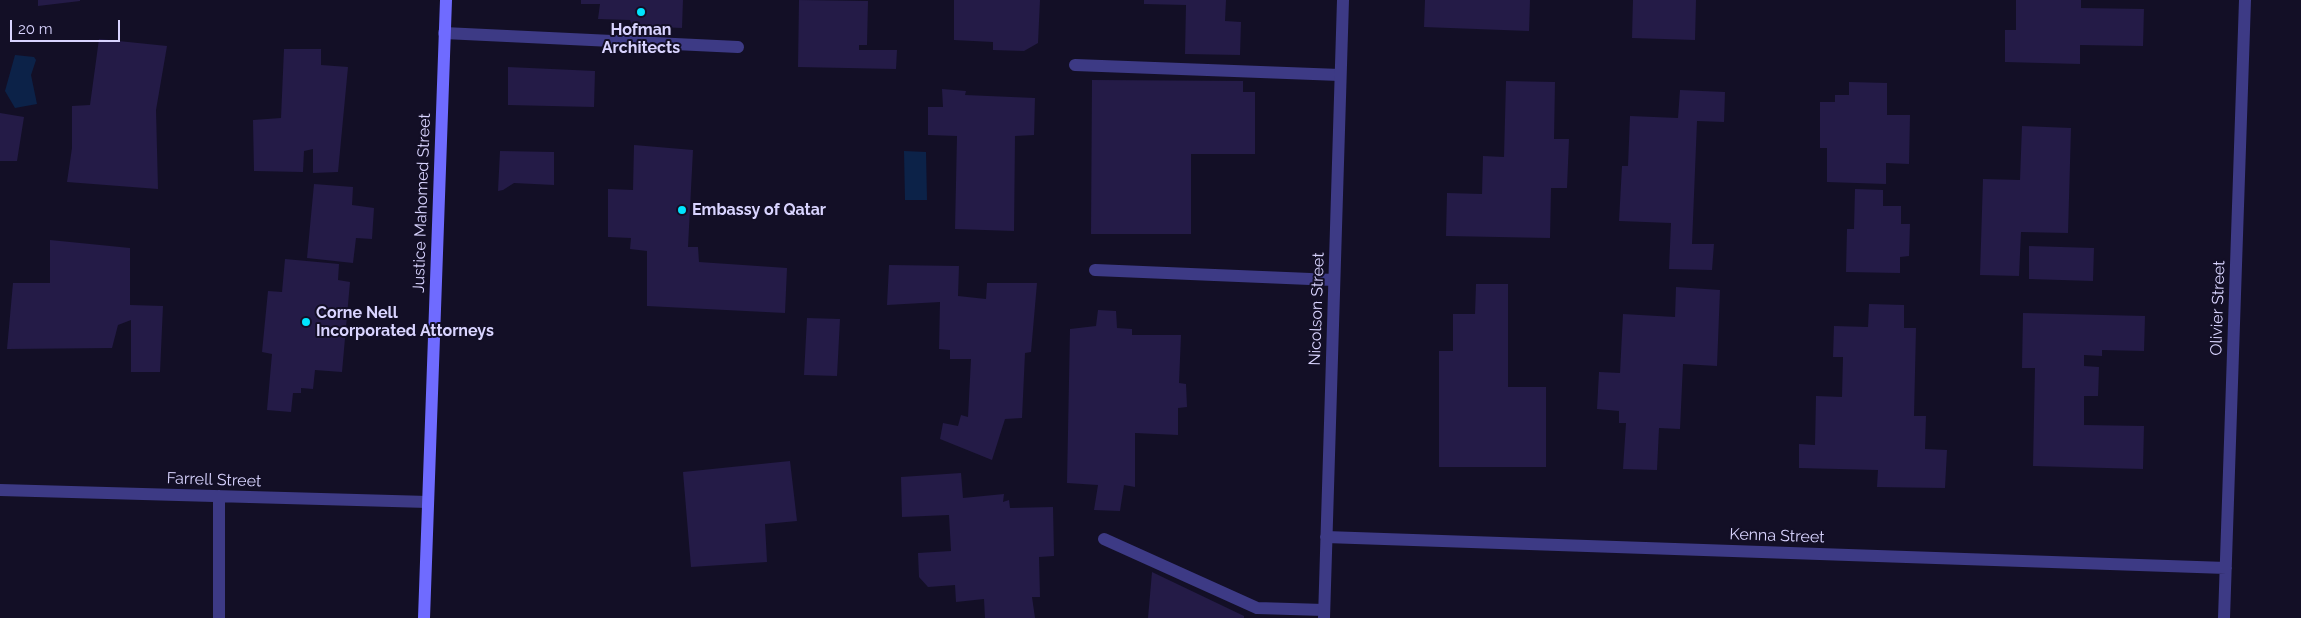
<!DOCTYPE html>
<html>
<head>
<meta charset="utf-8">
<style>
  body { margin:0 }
  #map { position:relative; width:2301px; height:618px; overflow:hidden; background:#130f26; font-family:Raleway,sans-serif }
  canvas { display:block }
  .scale { position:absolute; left:10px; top:20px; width:110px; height:22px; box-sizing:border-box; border:2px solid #d9d4ff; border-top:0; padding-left:6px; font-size:15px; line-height:18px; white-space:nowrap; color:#d9d4ff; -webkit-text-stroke:4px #130f26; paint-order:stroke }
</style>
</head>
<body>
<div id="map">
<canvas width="2301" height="618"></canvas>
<div class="scale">20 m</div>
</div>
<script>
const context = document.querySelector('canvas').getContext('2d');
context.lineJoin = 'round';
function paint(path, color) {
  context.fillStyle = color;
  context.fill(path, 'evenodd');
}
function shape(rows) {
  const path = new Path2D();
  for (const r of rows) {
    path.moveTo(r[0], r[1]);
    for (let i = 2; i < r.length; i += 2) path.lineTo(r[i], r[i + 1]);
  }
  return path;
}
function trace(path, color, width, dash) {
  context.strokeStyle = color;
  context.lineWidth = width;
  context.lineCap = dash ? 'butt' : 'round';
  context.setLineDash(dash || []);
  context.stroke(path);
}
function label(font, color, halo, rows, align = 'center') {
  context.font = font + ' Raleway,sans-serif';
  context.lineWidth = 4;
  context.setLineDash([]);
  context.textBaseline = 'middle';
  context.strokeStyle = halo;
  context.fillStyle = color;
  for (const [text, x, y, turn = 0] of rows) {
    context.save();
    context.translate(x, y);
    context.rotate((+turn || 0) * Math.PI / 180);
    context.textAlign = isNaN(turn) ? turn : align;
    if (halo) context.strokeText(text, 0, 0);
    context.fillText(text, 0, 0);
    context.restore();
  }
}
paint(shape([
  [15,55,34,57,36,60,31,75,37,104,15,108,5,91],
  [904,151,926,152,927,200,905,200]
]), '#0c2248');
paint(shape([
  [38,0,80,0,80,1,38,6],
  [581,0,683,0,682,28,632,26,630,20,598,19,600,4,581,4],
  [799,0,868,1,867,45,859,45,859,50,897,50,896,69,798,67],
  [954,0,1040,0,1038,43,1024,51,993,50,993,42,954,40],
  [1144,0,1226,0,1225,21,1241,22,1240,55,1185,54,1186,5,1144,4],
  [1425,0,1530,0,1529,31,1424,27],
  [1633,0,1696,0,1695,40,1632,38],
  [2016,0,2081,0,2081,8,2144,9,2143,46,2080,45,2080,64,2005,62,2005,30,2016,30],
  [99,39,167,46,156,110,158,189,67,182,72,148,72,106,90,105],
  [284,49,321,49,321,65,348,67,338,172,313,173,313,149,304,151,303,172,254,171,253,120,281,118],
  [508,67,595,71,594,107,508,105],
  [1092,80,1243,81,1243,92,1255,92,1255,154,1191,154,1191,234,1091,234],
  [1506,81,1555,82,1554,139,1569,139,1567,188,1551,188,1550,238,1446,236,1447,193,1482,194,1483,156,1504,157],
  [1849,82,1887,83,1887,115,1910,115,1909,164,1886,163,1886,184,1827,182,1827,148,1820,148,1820,102,1835,102,1835,95,1849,95],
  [942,89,966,91,965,95,1035,98,1034,135,1015,136,1014,231,955,229,957,136,928,135,928,107,943,107],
  [1680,90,1725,92,1724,122,1697,121,1692,244,1714,244,1712,270,1669,269,1671,223,1619,221,1622,166,1628,166,1630,116,1678,118],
  [0,113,24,117,17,161,0,161],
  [2022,126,2071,128,2068,233,2021,232,2019,276,1980,275,1983,179,2020,180],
  [634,145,693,150,688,247,698,247,699,262,787,268,785,313,647,306,647,251,630,249,631,238,608,237,608,189,633,190],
  [500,151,554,152,554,185,514,183,503,190,498,191],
  [314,184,353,187,352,205,374,208,372,239,356,238,353,263,307,258],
  [1855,189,1883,190,1883,206,1901,206,1901,224,1910,224,1909,256,1900,257,1900,273,1846,272,1847,229,1854,229],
  [50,240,130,248,130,305,163,306,160,372,131,372,131,320,118,325,112,348,7,349,13,283,50,283],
  [2029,246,2094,248,2093,281,2029,279],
  [285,259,339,264,338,280,350,282,342,372,315,370,313,389,301,388,301,393,293,393,291,412,267,410,272,354,262,352,268,291,282,292],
  [889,265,959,266,958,296,986,299,987,283,1037,283,1031,352,1025,353,1022,418,1005,419,992,460,940,439,943,423,958,426,961,415,968,417,971,359,950,359,950,350,939,349,940,302,887,305],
  [1476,284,1508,284,1508,387,1546,387,1546,467,1439,467,1439,351,1453,351,1453,314,1475,314],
  [1676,287,1720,290,1717,366,1683,364,1680,429,1659,428,1657,470,1623,469,1626,423,1619,423,1619,411,1597,409,1599,372,1620,373,1623,314,1675,317],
  [1869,304,1904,305,1904,328,1916,328,1914,416,1926,416,1925,449,1947,450,1945,488,1877,487,1878,470,1799,468,1799,444,1815,445,1816,396,1842,397,1843,357,1833,357,1834,326,1868,327],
  [1098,310,1116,311,1117,328,1132,329,1132,335,1181,335,1179,383,1186,384,1187,407,1178,408,1178,435,1135,433,1135,487,1124,485,1120,511,1094,510,1098,485,1067,483,1070,329,1096,326],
  [2023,313,2145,316,2144,351,2102,350,2102,356,2084,355,2084,366,2099,367,2098,396,2084,396,2084,425,2144,426,2143,469,2033,466,2035,368,2022,368],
  [807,318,840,319,837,376,804,375],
  [790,461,797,521,765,524,767,562,691,567,683,472],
  [961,473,963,498,1004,494,1003,502,1009,500,1010,508,1053,507,1054,556,1039,557,1040,597,1032,597,1035,618,985,618,984,599,956,602,955,585,928,587,919,577,918,553,951,551,949,515,902,517,901,477],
  [1152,572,1244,616,1244,618,1148,618]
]), '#241b47');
trace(shape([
  [444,33,738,47],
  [1075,65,1340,75],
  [1095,270,1334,280],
  [1104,539,1257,608,1324,610]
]), '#3d3a85', 12);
trace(shape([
  [0,490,428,502],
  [219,496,219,618],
  [1326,537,2226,568],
  [1324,618,1343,0],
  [2224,618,2245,0]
]), '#3d3a85', 12);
trace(shape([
  [424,618,446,0]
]), '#6f6bff', 12);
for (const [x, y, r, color] of [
  [641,12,5,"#00e5ff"],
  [682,210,5,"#00e5ff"],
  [306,322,5,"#00e5ff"]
]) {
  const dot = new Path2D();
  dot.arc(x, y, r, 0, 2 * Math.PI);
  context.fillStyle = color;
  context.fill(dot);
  trace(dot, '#130f26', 2);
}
label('bold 16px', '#d9d4ff', '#130f26', [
  ["Hofman",641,30,"center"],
  ["Architects",641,48,"center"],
  ["Embassy of Qatar",692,210],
  ["Corne Nell",316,313],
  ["Incorporated Attorneys",316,331]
], 'left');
label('16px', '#d9d4ff', '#130f26', [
  ["Justice Mahomed Street",422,203,-88],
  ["Olivier Street",2218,308,-88],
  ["Nicolson Street",1317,309,-88],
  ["Farrell Street",214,480,2],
  ["Kenna Street",1777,536,2]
]);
</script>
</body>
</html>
